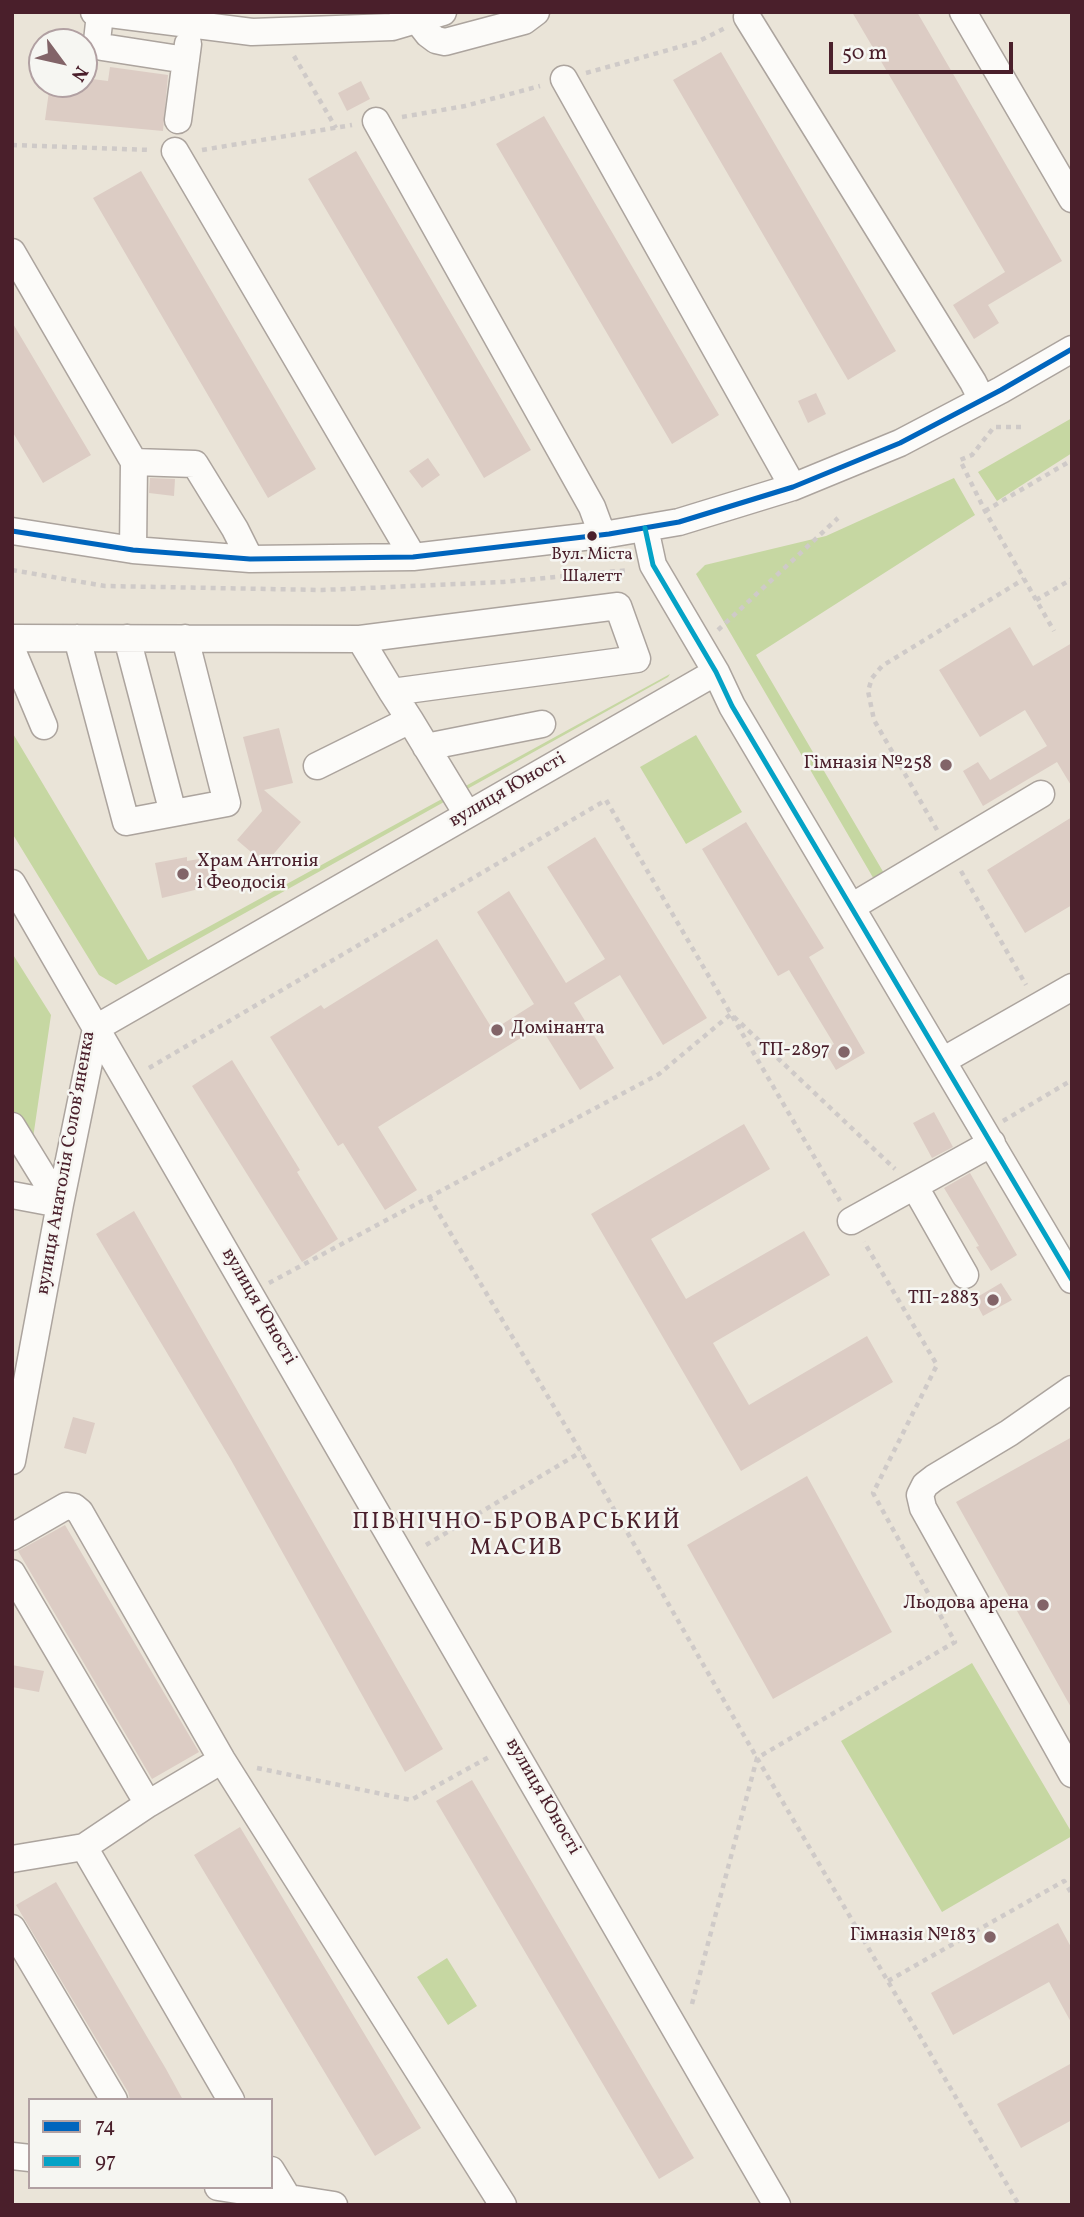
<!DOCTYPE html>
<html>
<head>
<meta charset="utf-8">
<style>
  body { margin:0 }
  #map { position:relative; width:1084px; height:2217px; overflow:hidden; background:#eae4d8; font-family:Vollkorn,serif }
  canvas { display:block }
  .frame { position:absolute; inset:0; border:14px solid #4a1f2b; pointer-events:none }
  .legend { position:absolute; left:28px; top:2098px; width:245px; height:91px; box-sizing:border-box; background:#f6f6f2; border:2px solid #b1a0a2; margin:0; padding:9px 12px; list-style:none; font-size:21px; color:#4a1f2b }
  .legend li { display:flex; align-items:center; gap:14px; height:35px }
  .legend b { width:35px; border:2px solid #b1a0a2 }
  .north { position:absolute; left:28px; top:28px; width:70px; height:70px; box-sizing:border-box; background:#f6f6f2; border:2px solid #b1a0a2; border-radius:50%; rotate:123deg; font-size:19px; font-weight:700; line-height:28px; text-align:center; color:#4a1f2b }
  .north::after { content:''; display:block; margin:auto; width:24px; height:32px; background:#826468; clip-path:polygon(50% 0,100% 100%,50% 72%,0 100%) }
  .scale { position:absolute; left:829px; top:42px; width:184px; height:32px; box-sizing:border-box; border:4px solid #4a1f2b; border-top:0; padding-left:9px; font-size:21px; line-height:24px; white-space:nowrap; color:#4a1f2b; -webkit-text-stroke:5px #f6f6f2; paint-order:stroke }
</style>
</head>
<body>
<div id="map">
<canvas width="1084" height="2217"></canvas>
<div class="frame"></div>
<ul class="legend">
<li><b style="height:9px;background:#0065bd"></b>74</li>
<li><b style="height:9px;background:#04a2c6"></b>97</li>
</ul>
<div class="north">N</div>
<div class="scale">50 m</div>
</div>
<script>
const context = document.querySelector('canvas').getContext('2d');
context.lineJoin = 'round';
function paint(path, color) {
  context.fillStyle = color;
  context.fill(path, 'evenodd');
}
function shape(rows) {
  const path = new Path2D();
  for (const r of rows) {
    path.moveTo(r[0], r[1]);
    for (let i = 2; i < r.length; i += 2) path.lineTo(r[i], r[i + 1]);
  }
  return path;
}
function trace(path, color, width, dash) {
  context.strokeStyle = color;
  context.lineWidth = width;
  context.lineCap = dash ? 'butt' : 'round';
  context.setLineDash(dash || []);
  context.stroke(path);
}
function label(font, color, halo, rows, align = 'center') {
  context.font = font + ' Vollkorn,serif';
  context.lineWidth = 5;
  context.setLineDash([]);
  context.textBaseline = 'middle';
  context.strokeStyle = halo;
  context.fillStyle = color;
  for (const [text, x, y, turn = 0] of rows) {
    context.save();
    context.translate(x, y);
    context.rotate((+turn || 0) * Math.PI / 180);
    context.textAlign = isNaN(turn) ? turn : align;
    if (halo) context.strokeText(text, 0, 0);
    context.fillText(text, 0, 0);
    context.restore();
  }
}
paint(shape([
  [1072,418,1072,453,997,501,978,472],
  [954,478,975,515,756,655,885,875,875,881,696,574,705,565,826,536],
  [670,674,668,677,116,985,99,975,12,833,12,732,148,960],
  [696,735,742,812,686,844,640,767],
  [12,953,51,1015,32,1145,12,1111],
  [972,1663,1072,1833,1072,1836,942,1912,841,1741],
  [447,1958,477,2006,448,2025,417,1977]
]), '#c6d7a2');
paint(shape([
  [852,12,917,12,1062,261,988,305,999,323,974,339,953,305,1005,272],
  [721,52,896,351,848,380,673,80],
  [110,67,168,75,163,131,45,120,50,84,84,84,84,78,108,81],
  [361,81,370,99,347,111,338,93],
  [544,116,719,415,672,444,496,144],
  [356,151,531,450,484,478,308,179],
  [141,171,316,469,268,498,93,198],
  [12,322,91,455,43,483,12,431],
  [816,393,826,414,808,423,798,401],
  [428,458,440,475,422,488,409,471],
  [150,478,175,479,174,496,149,493],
  [1010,627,1033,666,1072,643,1072,787,1057,762,983,806,963,771,978,762,990,780,1047,746,1025,710,980,737,939,670],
  [279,728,293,783,264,790,301,822,265,864,237,840,262,811,243,737],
  [1072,817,1072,905,1025,933,987,870],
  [746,822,824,948,809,957,865,1053,836,1070,824,1050,834,1044,789,970,778,976,702,849],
  [595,837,707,1018,663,1045,620,975,574,1003,614,1068,580,1090,540,1026,378,1127,417,1190,385,1210,343,1143,338,1146,270,1037,321,1005,324,1009,437,939,493,1030,534,1004,477,912,509,891,566,983,605,959,547,867],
  [187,857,187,861,205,858,211,886,162,898,155,863],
  [232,1060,300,1170,297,1172,338,1239,302,1262,192,1086],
  [934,1112,953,1147,932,1158,913,1123],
  [744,1124,770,1169,651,1239,686,1299,804,1231,830,1275,713,1343,749,1405,867,1336,893,1382,741,1471,591,1214],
  [970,1173,1017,1255,991,1271,976,1247,979,1246,944,1188],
  [134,1211,443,1749,405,1772,231,1460,96,1234],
  [1001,1283,1012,1300,983,1316,974,1299],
  [73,1417,95,1423,86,1454,64,1448],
  [1072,1437,1072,1709,956,1502],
  [807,1476,892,1632,773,1699,687,1545],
  [65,1525,199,1752,152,1779,18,1551],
  [12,1665,44,1671,39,1692,12,1687],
  [472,1780,694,2158,659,2179,436,1801],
  [240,1827,421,2128,375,2156,194,1855],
  [56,1882,166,2069,183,2100,130,2100,128,2092,16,1905],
  [1058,1923,1072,1949,1072,2024,1049,1982,953,2035,931,1993],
  [1072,2063,1072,2120,1021,2148,997,2104]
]), '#dcccc4');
const minor = shape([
  [94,12,252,32,392,27,443,12],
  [963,12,1072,199],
  [100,14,97,41,102,47,186,60],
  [747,17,973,382,982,400],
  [417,20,428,34,436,40,445,42,524,21,536,12],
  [564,79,793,487],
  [178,120,188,44],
  [376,121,592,507,602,534],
  [175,151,413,557],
  [12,252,134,462,133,550],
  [134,462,195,464,235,529,250,559],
  [645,528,653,565,716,672,732,706,1072,1280],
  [12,531,133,550,250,559,413,557,609,534,679,522,793,487,900,443,1001,390,1072,349],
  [12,638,360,639],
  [77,638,126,822,227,803,185,638],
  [127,638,173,813],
  [12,650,44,726],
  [392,692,637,659,618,606,360,639,392,692,410,720,467,814],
  [426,747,542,724],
  [317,766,410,720],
  [12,883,777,2205],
  [853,906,1041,794],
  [96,1028,716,672],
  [944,1060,1072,987],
  [12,1126,60,1204],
  [915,1187,965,1275],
  [12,1195,60,1204],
  [851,1221,992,1143],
  [1072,1389,1009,1433,934,1478,925,1485,920,1495,923,1508,1072,1774],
  [12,1461,60,1204,96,1028],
  [12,1537,66,1506,74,1507,80,1512,222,1760,503,2205],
  [12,1573,148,1804],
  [84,1847,231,2100],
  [12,1859,84,1847,148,1804,222,1760],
  [12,1928,114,2100],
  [12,2156,30,2158],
  [271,2170,288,2198],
  [218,2187,334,2205]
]);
trace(minor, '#aca49e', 29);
trace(shape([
  [294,56,336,128],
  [586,73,697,42,727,27],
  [402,117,465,106,540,86],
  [12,145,151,150],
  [202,150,352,125],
  [1021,427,994,427,972,455,960,460,985,511,1054,631],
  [985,511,1072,460],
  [12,570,105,586,322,590,503,582,629,570],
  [1036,600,1072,579],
  [718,630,838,518],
  [937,830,874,720,868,691,872,678,882,666,1024,579],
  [961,871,1026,985],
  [149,1068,606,800,840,1201],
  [1003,1121,1072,1080],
  [429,1197,581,1452,757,1758,1019,2205],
  [269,1283,659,1074,731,1014,895,1169],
  [426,1545,581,1452],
  [257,1768,411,1800,489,1757],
  [888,1981,1064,1881,1072,1894],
  [692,2004,757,1758,955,1642,873,1493,937,1365,864,1242]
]), '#cfcac8', 4.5, [5, 5]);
trace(minor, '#fcfbf9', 26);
trace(shape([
  [12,531,133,550,250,559,413,557,609,534,679,522,793,487,900,443,1001,390,1072,349]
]), '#0065bd', 5);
trace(shape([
  [645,528,653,565,716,672,732,706,1072,1280]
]), '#04a2c6', 5);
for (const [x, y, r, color] of [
  [592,536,6,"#4a1f2b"],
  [946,765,7,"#826468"],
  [183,874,7,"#826468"],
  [497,1030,7,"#826468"],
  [844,1052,7,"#826468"],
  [993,1300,7,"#826468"],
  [1043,1605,7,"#826468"],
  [990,1937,7,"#826468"]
]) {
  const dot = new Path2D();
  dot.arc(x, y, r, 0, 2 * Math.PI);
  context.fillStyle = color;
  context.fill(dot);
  trace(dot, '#f6f6f2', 2.5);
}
label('17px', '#4a1f2b', '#f6f6f2', [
  ["Вул. Міста",592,556],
  ["Шалетт",592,578]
]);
label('19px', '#4a1f2b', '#f6f6f2', [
  ["Гімназія №258",932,765],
  ["Храм Антонія",197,863,"left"],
  ["і Феодосія",197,885,"left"],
  ["Домінанта",511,1030,"left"],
  ["ТП-2897",830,1052],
  ["ТП-2883",979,1300],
  ["Льодова арена",1029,1605],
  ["Гімназія №183",976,1937]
], 'right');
label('19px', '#4a1f2b', '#f6f6f2', [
  ["вулиця Юності",508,791,-30],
  ["вулиця Анатолія Соловʼяненка",67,1163,-80],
  ["вулиця Юності",258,1307,60],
  ["вулиця Юності",542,1797,60]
]);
context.letterSpacing = '2px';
label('23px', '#4a1f2b', '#f6f6f2', [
  ["ПІВНІЧНО-БРОВАРСЬКИЙ",517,1524],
  ["МАСИВ",517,1550]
]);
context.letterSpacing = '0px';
</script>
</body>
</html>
